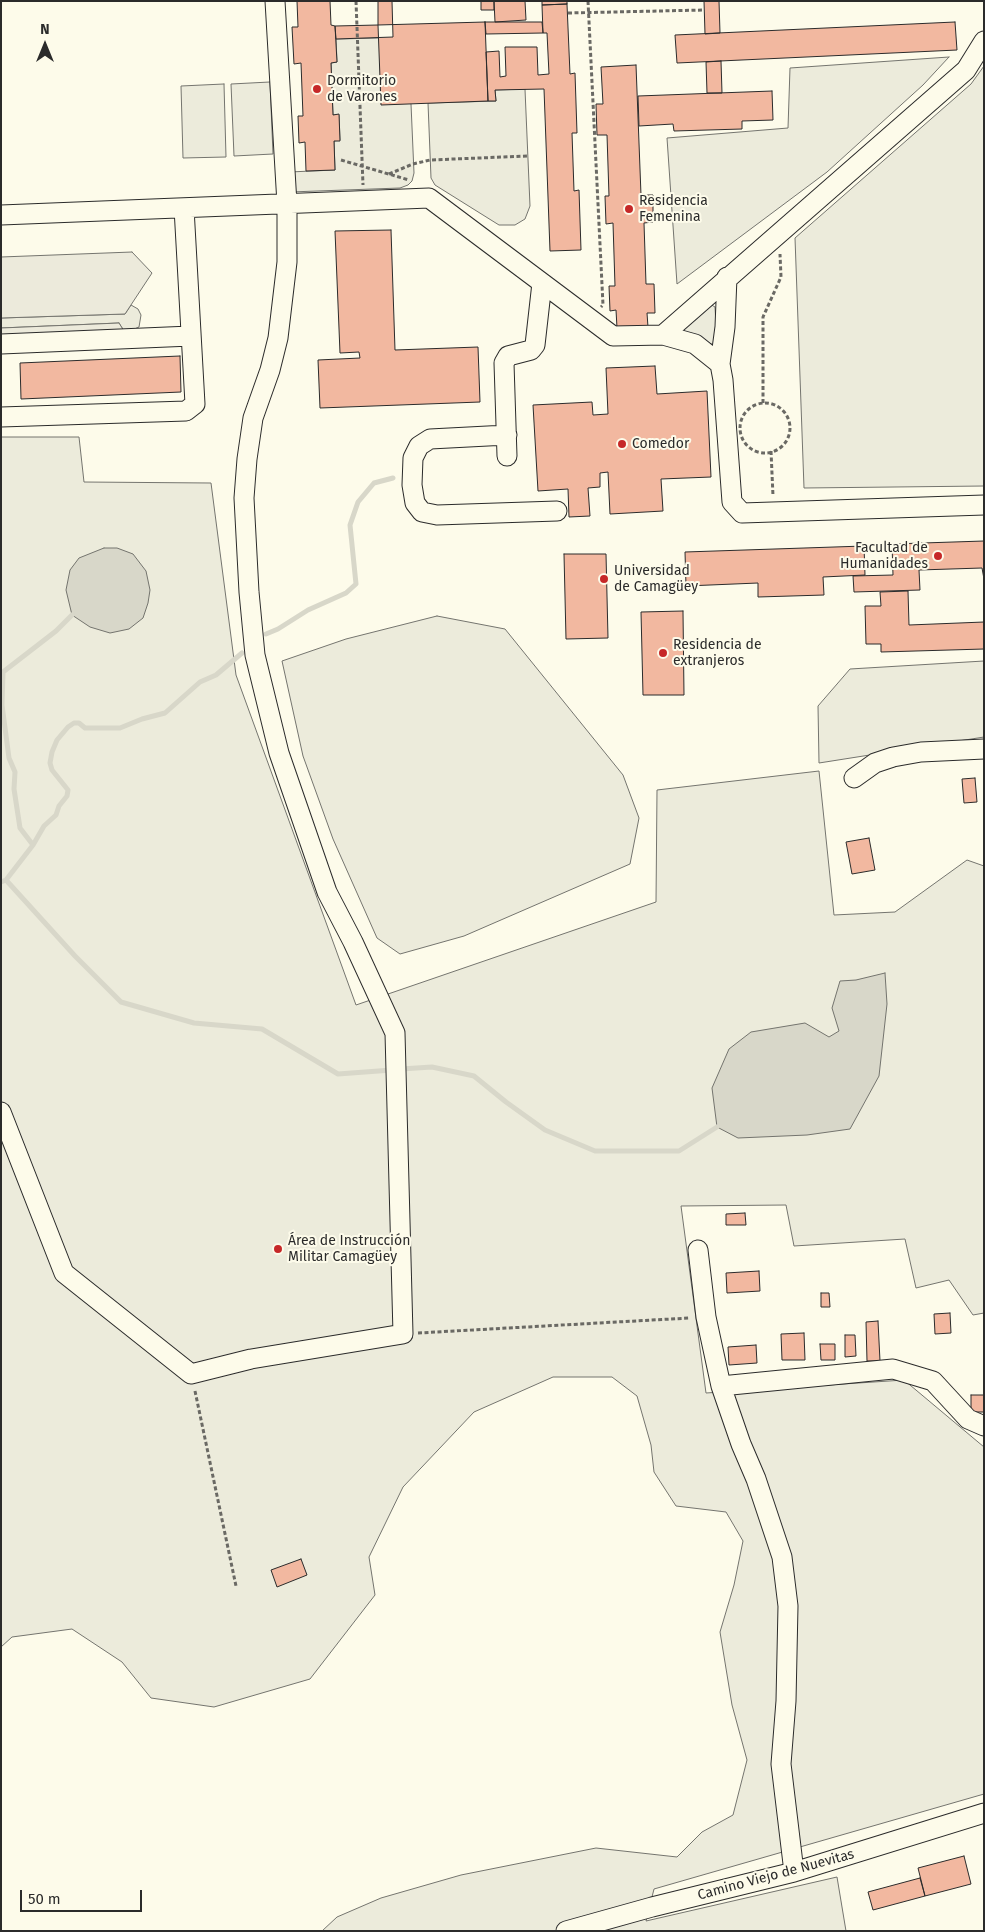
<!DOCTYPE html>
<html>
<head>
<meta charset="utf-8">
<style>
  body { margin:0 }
  #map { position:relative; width:985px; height:1932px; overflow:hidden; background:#fdfbea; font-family:"Fira Sans",sans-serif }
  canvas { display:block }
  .frame { position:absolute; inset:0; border:2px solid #2b2b2b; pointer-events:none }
  .north { position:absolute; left:20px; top:20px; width:50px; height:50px; -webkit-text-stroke:4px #fdfbea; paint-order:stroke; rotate:0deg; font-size:14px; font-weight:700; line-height:20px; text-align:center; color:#2b2b2b }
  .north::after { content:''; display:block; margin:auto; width:18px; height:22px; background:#2b2b2b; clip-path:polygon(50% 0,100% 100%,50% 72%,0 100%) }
  .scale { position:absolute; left:20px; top:1890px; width:122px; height:22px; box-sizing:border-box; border:2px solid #2b2b2b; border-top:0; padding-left:6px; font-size:15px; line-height:18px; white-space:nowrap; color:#2b2b2b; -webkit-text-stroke:4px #fdfbea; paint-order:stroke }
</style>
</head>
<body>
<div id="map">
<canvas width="985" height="1932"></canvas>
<div class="frame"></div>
<div class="north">N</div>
<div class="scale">50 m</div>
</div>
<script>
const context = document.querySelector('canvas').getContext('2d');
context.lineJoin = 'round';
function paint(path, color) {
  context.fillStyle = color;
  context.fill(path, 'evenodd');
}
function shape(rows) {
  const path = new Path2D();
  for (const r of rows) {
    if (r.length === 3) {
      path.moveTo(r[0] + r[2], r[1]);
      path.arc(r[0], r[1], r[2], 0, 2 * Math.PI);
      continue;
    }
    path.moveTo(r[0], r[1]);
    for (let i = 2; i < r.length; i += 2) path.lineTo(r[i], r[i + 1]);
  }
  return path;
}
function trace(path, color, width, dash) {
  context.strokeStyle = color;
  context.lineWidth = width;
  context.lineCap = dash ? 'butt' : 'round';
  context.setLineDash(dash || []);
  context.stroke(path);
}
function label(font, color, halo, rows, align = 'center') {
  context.font = font + ' "Fira Sans",sans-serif';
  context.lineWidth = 4;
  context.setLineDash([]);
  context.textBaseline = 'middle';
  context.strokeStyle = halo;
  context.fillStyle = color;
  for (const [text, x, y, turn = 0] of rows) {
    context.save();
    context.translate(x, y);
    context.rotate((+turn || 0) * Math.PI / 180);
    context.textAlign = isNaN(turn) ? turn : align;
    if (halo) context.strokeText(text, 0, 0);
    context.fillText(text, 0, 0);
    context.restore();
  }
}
const green = shape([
  [379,38,411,104,414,173,412,181,408,185,400,188,290,192,289,172,335,170,334,141,340,140,339,115,333,115,331,63,337,62,336,39,379,38],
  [949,57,923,85,827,172,677,284,667,138,788,128,790,68,949,57],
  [984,66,984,486,804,488,795,238,971,84,984,66],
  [270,82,273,154,234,156,231,84,270,82],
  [224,84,226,157,183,158,181,86,224,84],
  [525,89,530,206,525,219,515,225,499,225,435,185,431,178,428,103,496,101,495,90,525,89],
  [710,304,715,307,717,342,714,345,684,333,682,330,710,304],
  [131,305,138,309,141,315,139,327,132,330,124,331,119,323,1,328,1,318,125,314,131,305],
  [1,437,79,437,84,482,211,483,236,675,356,1005,656,902,657,790,819,771,834,915,895,912,967,860,984,866,984,1313,973,1315,949,1280,916,1288,905,1239,794,1246,786,1205,681,1206,706,1393,904,1380,984,1447,984,1794,654,1889,646,1921,837,1877,846,1931,322,1931,337,1917,381,1898,461,1875,596,1848,677,1857,702,1832,733,1815,747,1760,732,1705,720,1632,734,1585,743,1541,726,1512,676,1506,654,1472,651,1445,637,1396,612,1377,553,1377,474,1412,403,1487,369,1557,375,1595,310,1679,214,1707,151,1698,122,1662,72,1629,12,1637,1,1647,1,437],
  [437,616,505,629,623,775,639,818,630,864,464,936,400,954,377,938,333,839,303,756,282,661,346,639,437,616],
  [984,661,984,737,819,763,818,706,850,669,984,661]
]);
paint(green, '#ecebdb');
trace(green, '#74746e', 1);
const parking = shape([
  [132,252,152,273,125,314,1,318,1,257,132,252],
  [119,323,129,339,1,344,1,328,119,323]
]);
paint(parking, '#eceadb');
trace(parking, '#74746e', 1);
const water = shape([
  [104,548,117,548,133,554,146,571,150,590,148,603,143,618,129,629,110,633,90,627,72,615,66,590,70,570,79,558,104,548],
  [885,973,887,1004,879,1076,850,1129,807,1135,738,1138,717,1127,712,1088,729,1049,751,1032,805,1023,829,1037,839,1031,832,1008,840,981,856,980,885,973]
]);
paint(water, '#d8d7c9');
trace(water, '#74746e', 1);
trace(shape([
  [266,634,278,629,308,610,346,593,356,584,350,525,358,502,374,483,393,478],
  [33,845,20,828,14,789,15,772,9,758,2,705,3,672,56,631,72,615],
  [6,880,75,956,121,1002,194,1023,262,1029,338,1074,392,1070],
  [1,882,6,880,33,845,44,826,56,815,59,806,67,796,68,790,52,770,50,763,52,752,57,740,68,727,74,723,79,723,85,728,120,728,142,719,165,713,200,682,216,675,242,653],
  [401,1069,432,1067,474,1076,506,1102,545,1130,595,1151,679,1151,717,1127]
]), '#d8d7c9', 5);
const building = shape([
  [297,1,330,1,331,25,335,26,337,62,331,63,333,115,339,114,340,141,334,141,335,170,306,171,305,142,299,143,298,116,303,116,301,63,294,64,292,27,298,27,297,1],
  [378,1,392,1,393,37,336,39,335,26,378,25,378,1],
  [481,1,494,1,494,10,481,10,481,1],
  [494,1,525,1,526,20,495,22,494,1],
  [542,1,567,1,567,4,542,5,542,1],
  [704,1,719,1,720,33,705,34,704,1],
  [567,4,570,74,575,73,577,133,572,133,574,191,579,190,581,250,550,251,544,89,495,90,496,101,488,101,486,52,499,51,500,77,506,76,505,47,537,47,538,75,549,74,547,33,543,33,542,5,567,4],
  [485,22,542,22,543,33,486,34,485,22],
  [485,22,488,101,381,105,378,25,485,22],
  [955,22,957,50,677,63,675,35,955,22],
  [721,61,722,93,707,93,706,62,721,61],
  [636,65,641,195,653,195,653,222,644,223,646,284,654,284,655,313,647,313,648,327,617,328,616,310,610,311,609,286,615,286,613,223,606,224,605,196,609,196,607,135,597,135,596,104,603,104,601,67,636,65],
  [772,91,773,120,742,121,742,129,674,131,673,124,639,126,638,96,772,91],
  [391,230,395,350,478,347,480,402,320,408,318,360,360,358,359,352,340,353,335,231,391,230],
  [180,356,181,392,21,399,20,363,180,356],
  [655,366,657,394,707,391,711,477,661,479,663,511,610,514,608,472,600,473,600,487,588,488,590,516,569,517,568,489,538,491,533,405,592,402,593,415,608,414,606,368,655,366],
  [984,541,984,579,982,568,919,570,920,590,854,592,853,576,893,575,892,544,984,541],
  [864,546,865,575,823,577,824,595,758,597,758,583,686,586,685,552,864,546],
  [564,554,606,554,608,638,566,639,564,554],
  [908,591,909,625,984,622,984,649,881,652,881,644,866,644,865,606,881,606,880,592,908,591],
  [683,611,684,695,643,695,641,612,683,611],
  [975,778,977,802,964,803,962,779,975,778],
  [869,838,875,870,852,874,846,842,869,838],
  [745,1213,746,1225,726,1225,726,1214,745,1213],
  [759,1271,760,1291,727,1293,726,1273,759,1271],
  [821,1293,829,1293,830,1307,821,1307,821,1293],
  [950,1313,951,1333,935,1334,934,1314,950,1313],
  [878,1321,880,1361,867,1361,866,1322,878,1321],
  [804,1333,805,1360,782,1360,781,1334,804,1333],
  [845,1335,855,1335,856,1356,845,1357,845,1335],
  [820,1344,835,1344,835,1360,821,1360,820,1344],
  [756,1345,757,1363,729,1365,728,1347,756,1345],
  [971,1395,984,1395,984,1412,971,1412,971,1395],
  [301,1559,307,1575,277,1587,271,1570,301,1559],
  [964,1856,971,1884,925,1896,918,1868,964,1856],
  [920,1878,925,1896,873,1910,868,1892,920,1878]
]);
paint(building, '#f2b8a0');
trace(building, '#2b2b2b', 1);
const minor = shape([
  [1,215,429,198,613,336,663,335,695,344,720,364],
  [727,277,725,327,720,364,723,380,732,502,742,513,984,505],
  [663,335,966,70,984,41],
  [1,344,191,336],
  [1,417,186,411,195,404,184,208],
  [507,435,430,439,419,446,413,458,412,485,415,503,422,512,437,515,557,511],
  [507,456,504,363,508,356,531,350,535,345,542,283],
  [854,778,875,763,893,757,921,752,984,749],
  [1,1112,64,1273,191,1374,251,1359,403,1334,395,1033,353,942,327,892,279,753,255,655,249,592,244,498,247,459,253,418,270,370,278,338,287,262,287,204,275,1],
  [698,1250,706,1317,721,1386,741,1444,756,1479,782,1557,788,1606,786,1701,781,1764,794,1872],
  [721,1386,893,1369,933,1381,968,1419,984,1426],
  [566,1931,652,1907,794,1872,984,1813]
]);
trace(minor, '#2b2b2b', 21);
trace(shape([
  [356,1,363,185],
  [588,1,603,305,601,307],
  [568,13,704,10],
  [341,160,409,180],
  [389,174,413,164,430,160,528,156],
  [763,403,763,317,781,277,780,254],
  [765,428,25],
  [771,451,773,496],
  [418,1333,689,1318],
  [195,1391,236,1586]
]), '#6a6964', 3, [4, 2.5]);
trace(minor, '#fdfbea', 19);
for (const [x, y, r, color] of [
  [317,89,5,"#c62828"],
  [629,209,5,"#c62828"],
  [622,444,5,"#c62828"],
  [938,556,5,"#c62828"],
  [604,579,5,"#c62828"],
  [663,653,5,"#c62828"],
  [278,1249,5,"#c62828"]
]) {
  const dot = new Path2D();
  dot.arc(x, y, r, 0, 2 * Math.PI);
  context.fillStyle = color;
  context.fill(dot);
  trace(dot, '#fdfbea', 2);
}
label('14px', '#2b2b2b', '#fdfbea', [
  ["Dormitorio",327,81],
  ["de Varones",327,97],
  ["Residencia",639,201],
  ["Femenina",639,217],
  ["Comedor",632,444],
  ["Facultad de",928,548,"right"],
  ["Humanidades",928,564,"right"],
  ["Universidad",614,571],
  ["de Camagüey",614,587],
  ["Residencia de",673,645],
  ["extranjeros",673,661],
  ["Área de Instrucción",288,1241],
  ["Militar Camagüey",288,1257]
], 'left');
label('14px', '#2b2b2b', '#fdfbea', [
  ["Camino Viejo de Nuevitas",776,1875,-15]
]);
</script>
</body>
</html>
